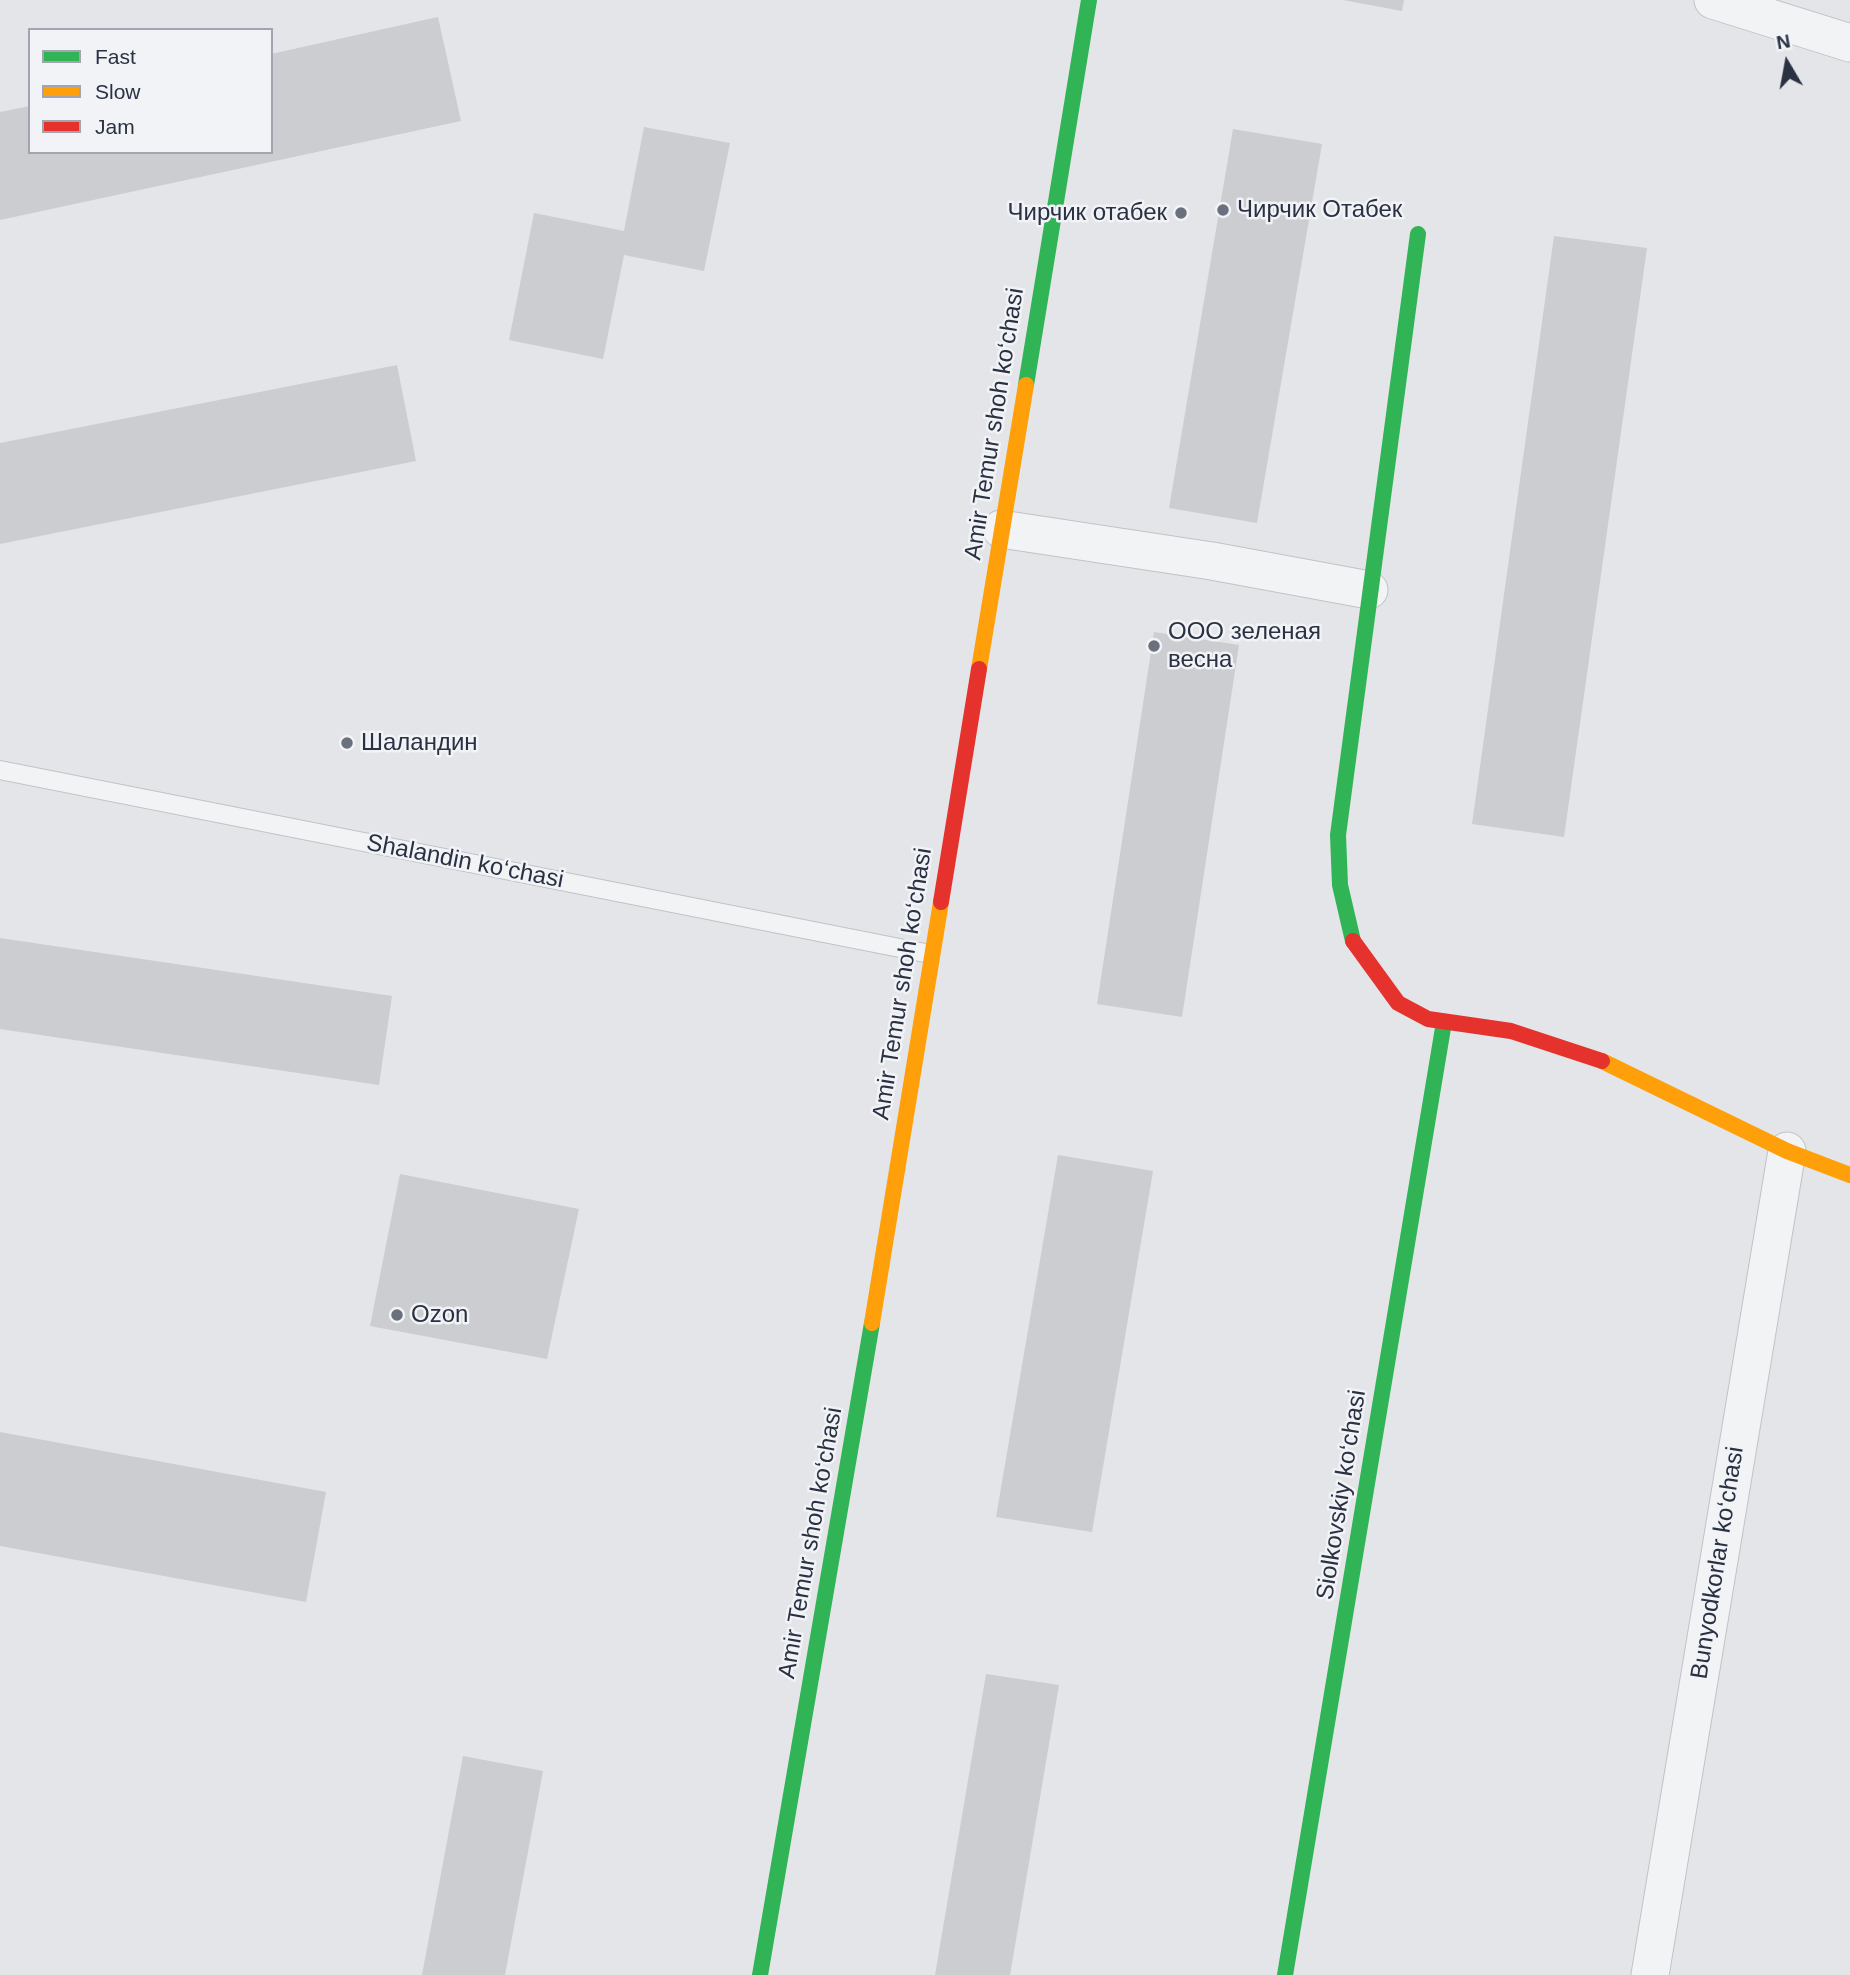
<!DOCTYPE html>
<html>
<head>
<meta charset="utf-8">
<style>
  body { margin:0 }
  #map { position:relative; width:1850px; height:1975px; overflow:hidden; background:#e3e5e8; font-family:Helvetica,sans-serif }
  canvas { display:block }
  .legend { position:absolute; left:28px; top:28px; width:245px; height:126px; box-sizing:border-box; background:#f1f3f7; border:2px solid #a1a5af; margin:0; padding:9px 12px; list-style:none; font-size:21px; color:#293142 }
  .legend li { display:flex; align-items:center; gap:14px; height:35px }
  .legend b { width:35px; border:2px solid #a1a5af }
  .north { position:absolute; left:1752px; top:28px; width:70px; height:70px; -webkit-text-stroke:5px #f1f3f7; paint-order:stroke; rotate:350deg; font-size:19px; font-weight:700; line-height:28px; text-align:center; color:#293142 }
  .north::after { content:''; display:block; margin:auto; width:24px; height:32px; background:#293142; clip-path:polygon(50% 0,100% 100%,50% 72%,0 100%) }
</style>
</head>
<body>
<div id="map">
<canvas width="1850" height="1975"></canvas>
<ul class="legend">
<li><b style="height:9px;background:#30b455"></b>Fast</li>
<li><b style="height:9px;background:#ff9f0a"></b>Slow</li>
<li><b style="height:9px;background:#e5322d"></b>Jam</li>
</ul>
<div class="north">N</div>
</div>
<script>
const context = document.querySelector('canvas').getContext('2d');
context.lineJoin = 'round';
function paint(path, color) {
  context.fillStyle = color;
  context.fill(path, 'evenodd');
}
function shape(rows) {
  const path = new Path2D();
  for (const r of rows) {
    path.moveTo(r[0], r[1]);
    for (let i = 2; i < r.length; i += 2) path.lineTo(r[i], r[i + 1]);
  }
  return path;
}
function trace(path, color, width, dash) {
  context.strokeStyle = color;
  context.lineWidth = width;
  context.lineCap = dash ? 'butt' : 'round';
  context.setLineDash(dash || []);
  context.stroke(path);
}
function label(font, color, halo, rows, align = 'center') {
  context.font = font + ' Helvetica,sans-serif';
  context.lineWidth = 5;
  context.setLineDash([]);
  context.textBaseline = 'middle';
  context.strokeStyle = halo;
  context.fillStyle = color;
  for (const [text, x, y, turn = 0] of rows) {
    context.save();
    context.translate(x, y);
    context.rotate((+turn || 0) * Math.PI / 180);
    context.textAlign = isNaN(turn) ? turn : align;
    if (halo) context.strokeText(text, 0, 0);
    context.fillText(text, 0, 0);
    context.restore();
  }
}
paint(shape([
  [1343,0,1404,0,1402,11],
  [438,17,461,121,0,220,0,112,30,106,30,152,271,152,271,54],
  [644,127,730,143,704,271,624,255,603,359,509,340,534,213,624,231],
  [1233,129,1322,144,1257,523,1169,508],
  [1554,236,1647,248,1564,837,1472,824],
  [397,365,416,461,0,544,0,443],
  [1154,632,1239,645,1182,1017,1097,1004],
  [0,938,392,996,379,1085,0,1029],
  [1058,1155,1153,1171,1092,1532,996,1517],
  [400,1174,579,1209,547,1359,370,1326],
  [0,1432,326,1492,306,1602,0,1546],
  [986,1674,1059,1685,1010,1975,935,1975],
  [463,1756,543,1771,505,1975,422,1975]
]), '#cbcdd0');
const lane = shape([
  [0,770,930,954]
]);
const street = shape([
  [1713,0,1850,43],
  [1001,529,1212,561,1369,590],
  [1650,1975,1787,1151]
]);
trace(lane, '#c1c3c6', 20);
trace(street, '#c1c3c6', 39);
trace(lane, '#f2f3f5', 18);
trace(street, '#f2f3f5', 37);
trace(shape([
  [1026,385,1089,0],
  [1353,941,1340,885,1338,835,1418,234],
  [760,1975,872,1323],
  [1285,1975,1444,1022]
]), '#30b455', 16);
trace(shape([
  [979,669,1026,385],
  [1602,1061,1787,1151,1850,1175],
  [872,1323,941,902]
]), '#ff9f0a', 16);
trace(shape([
  [941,902,979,669],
  [1353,941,1398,1003,1428,1019,1511,1031,1602,1061]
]), '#e5322d', 16);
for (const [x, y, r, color] of [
  [1223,210,7,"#6a707c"],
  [1181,213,7,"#6a707c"],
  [1154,646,7,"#6a707c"],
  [347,743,7,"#6a707c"],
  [397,1315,7,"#6a707c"]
]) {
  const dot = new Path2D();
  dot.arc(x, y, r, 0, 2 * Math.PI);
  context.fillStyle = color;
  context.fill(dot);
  trace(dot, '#f1f3f7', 2.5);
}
label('24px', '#293142', '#f1f3f7', [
  ["Чирчик Отабек",1237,210],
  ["Чирчик отабек",1167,213,"right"],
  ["ООО зеленая",1168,632],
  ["весна",1168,660],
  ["Шаландин",361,743],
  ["Ozon",411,1315]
], 'left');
label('24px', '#293142', '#f1f3f7', [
  ["Amir Temur shoh ko‘chasi",995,424,-81],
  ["Shalandin ko‘chasi",465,862,11],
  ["Amir Temur shoh ko‘chasi",903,984,-81],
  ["Siolkovskiy ko‘chasi",1342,1495,-81],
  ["Amir Temur shoh ko‘chasi",811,1543,-80],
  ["Bunyodkorlar ko‘chasi",1718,1563,-81]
]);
</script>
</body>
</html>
